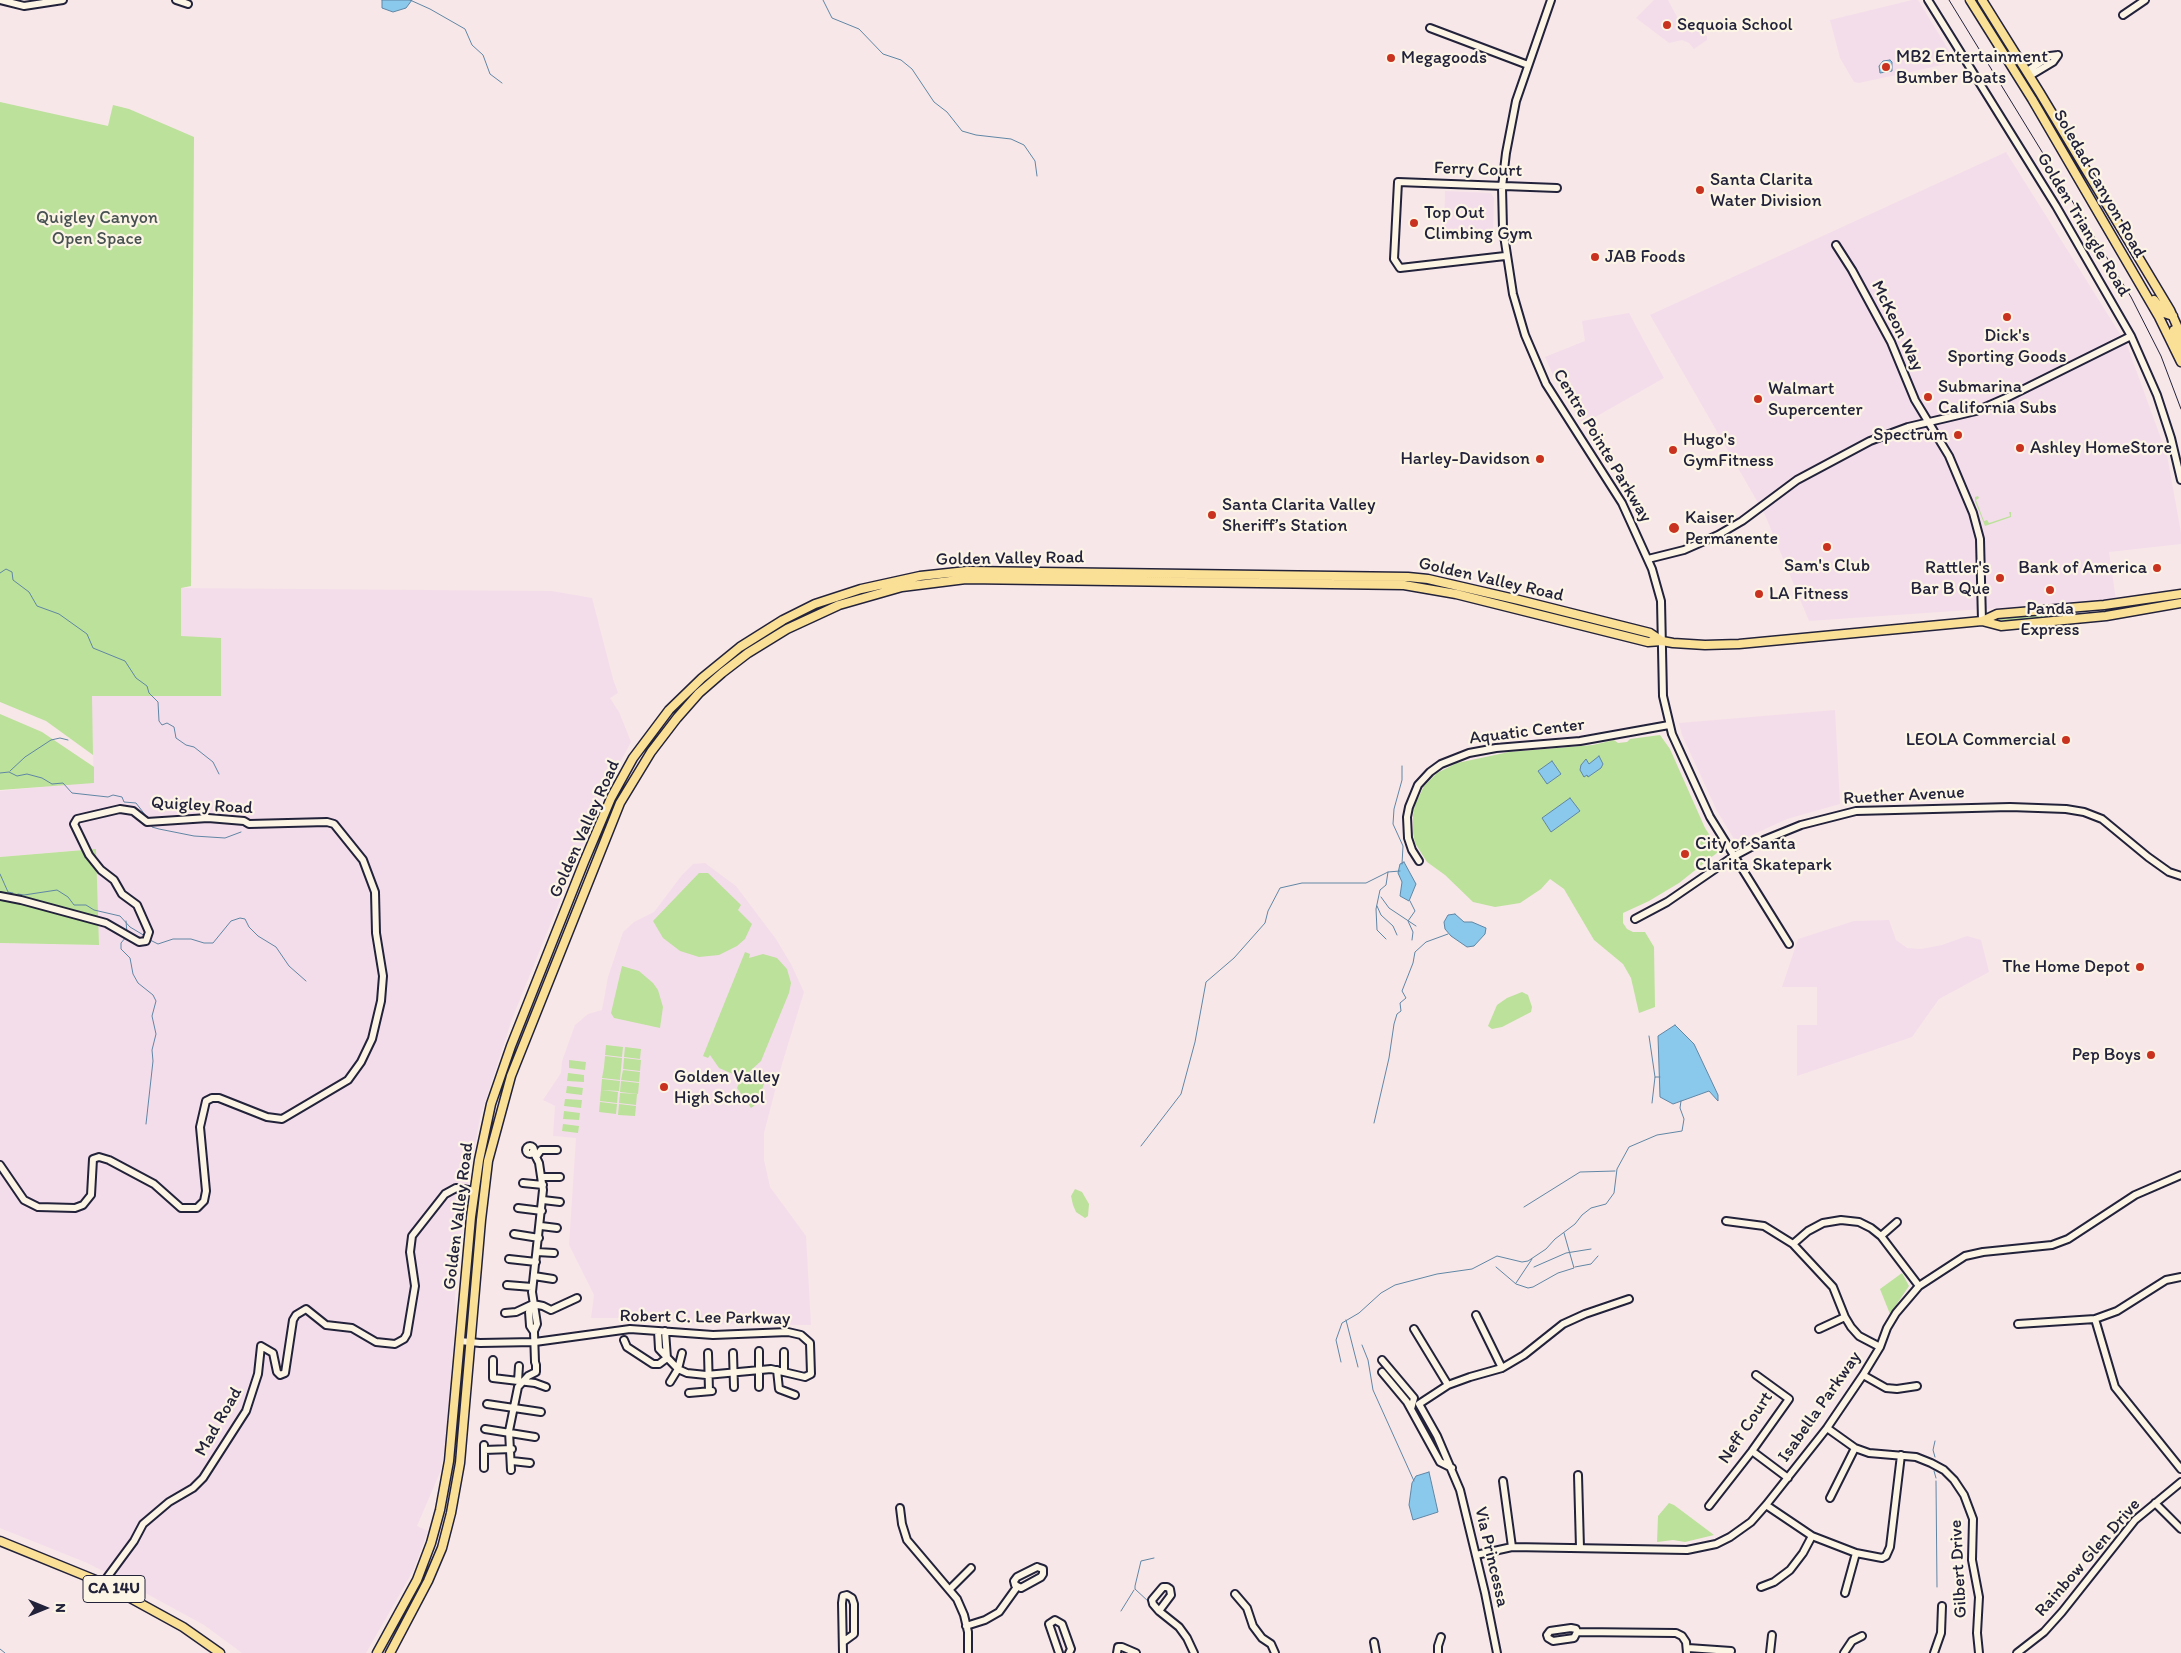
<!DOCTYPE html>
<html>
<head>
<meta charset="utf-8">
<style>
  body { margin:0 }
  #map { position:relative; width:2181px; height:1653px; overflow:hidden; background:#f7e7e8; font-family:Itim,sans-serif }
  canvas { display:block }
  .north { position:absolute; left:20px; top:1583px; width:50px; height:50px; -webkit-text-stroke:4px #fcf5e5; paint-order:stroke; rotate:90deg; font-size:14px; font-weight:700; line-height:20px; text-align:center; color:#22223b }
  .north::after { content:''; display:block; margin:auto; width:18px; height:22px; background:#22223b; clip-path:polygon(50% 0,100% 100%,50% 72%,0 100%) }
</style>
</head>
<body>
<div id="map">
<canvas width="2181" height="1653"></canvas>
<div class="north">N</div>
</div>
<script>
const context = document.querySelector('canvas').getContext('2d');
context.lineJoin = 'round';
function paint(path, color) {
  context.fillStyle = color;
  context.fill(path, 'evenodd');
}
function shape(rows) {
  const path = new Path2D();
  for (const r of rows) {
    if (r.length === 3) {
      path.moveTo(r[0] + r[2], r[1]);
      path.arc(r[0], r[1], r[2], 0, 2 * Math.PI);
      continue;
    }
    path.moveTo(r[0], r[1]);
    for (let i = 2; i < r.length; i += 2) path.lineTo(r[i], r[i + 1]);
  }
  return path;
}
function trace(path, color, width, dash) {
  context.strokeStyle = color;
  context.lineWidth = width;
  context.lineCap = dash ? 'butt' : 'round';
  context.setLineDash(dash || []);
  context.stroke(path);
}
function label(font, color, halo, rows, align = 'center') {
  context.font = font + ' Itim,sans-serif';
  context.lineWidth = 4.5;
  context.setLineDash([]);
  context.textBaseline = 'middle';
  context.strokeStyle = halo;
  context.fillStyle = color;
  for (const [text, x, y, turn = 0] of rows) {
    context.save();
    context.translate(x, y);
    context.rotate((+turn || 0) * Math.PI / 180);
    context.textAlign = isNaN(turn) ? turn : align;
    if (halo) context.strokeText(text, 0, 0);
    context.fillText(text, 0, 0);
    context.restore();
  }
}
paint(shape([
  [1654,0,1668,0,1677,17,1707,36,1707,40,1694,49,1689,43,1682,40,1669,43,1636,18],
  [1912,0,1918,0,1956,62,1859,83,1854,82,1840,58,1830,20],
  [2006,152,2127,345,2167,455,2181,533,2181,544,2109,552,2116,600,1809,621,1765,515,1650,315],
  [1445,191,1491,193,1494,198,1493,233,1444,230],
  [1629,313,1664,378,1583,424,1557,384,1545,357,1585,341,1582,321],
  [181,588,552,591,592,598,613,679,618,693,610,698,619,712,631,742,603,794,525,987,512,1019,480,1118,465,1199,455,1297,456,1312,446,1442,441,1470,417,1526,428,1531,413,1571,366,1653,242,1653,204,1625,127,1583,85,1562,0,1528,0,943,99,945,96,849,0,857,0,791,94,782,91,696,181,637],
  [1835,710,1840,804,1787,819,1739,841,1734,839,1717,811,1682,735,1679,723],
  [705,863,736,886,776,939,791,964,804,992,782,1064,764,1133,764,1160,770,1187,806,1236,811,1325,698,1324,645,1318,591,1318,594,1295,569,1245,576,1138,553,1136,555,1106,543,1100,561,1073,562,1061,575,1025,588,1014,602,1010,608,977,623,932,634,922,654,912,682,875,693,864],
  [1889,920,1896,940,1907,948,1921,949,1942,945,1967,936,1981,940,1989,972,1939,999,1912,1037,1797,1076,1797,1025,1817,1025,1817,987,1782,987,1798,939,1854,921]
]), '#f4ddea');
paint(shape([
  [0,102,108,126,113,105,129,109,194,137,191,586,181,588,181,636,221,638,221,696,92,696,93,755,46,721,0,702],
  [1978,496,1979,498,1976,500,1984,521,1987,520,1989,523,2010,516,2009,512,2011,512,2011,517,1985,526,1975,501,1975,497],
  [2089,614,2006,622,1997,619,2032,616],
  [0,714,42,732,94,767,94,783,0,790],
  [1660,735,1670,749,1705,828,1718,848,1718,852,1679,883,1649,901,1623,913,1623,923,1627,929,1633,932,1645,932,1654,947,1655,1007,1639,1013,1631,978,1623,964,1594,940,1564,889,1550,879,1541,889,1520,903,1495,907,1473,902,1445,875,1427,862,1415,843,1413,833,1413,815,1415,805,1424,786,1437,773,1457,763,1509,752,1593,745,1614,740,1618,743,1627,742,1630,739],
  [96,849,99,945,0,943,0,857],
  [699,873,708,873,741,905,738,910,752,924,745,939,737,946,719,955,699,957,680,951,663,938,653,921],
  [745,952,750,954,749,958,763,954,777,958,787,969,791,983,789,993,761,1061,748,1073,735,1075,719,1068,710,1055,708,1058,703,1056],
  [622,966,639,971,653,983,658,990,663,1007,660,1028,614,1018,611,1013],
  [1522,992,1528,995,1532,1007,1531,1012,1502,1027,1492,1029,1488,1026,1497,1005,1507,998],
  [606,1045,623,1047,622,1057,605,1055],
  [625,1047,641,1049,640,1059,624,1057],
  [605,1056,622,1058,621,1069,604,1067],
  [624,1058,641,1060,640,1071,623,1069],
  [569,1060,586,1062,585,1070,569,1068],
  [604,1067,621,1069,620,1080,602,1078],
  [623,1070,640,1072,639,1082,621,1080],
  [756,1070,767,1074,758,1103,751,1108,737,1088,742,1076],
  [568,1073,584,1075,584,1082,567,1081],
  [602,1079,620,1081,619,1091,601,1090],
  [621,1081,639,1083,638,1094,620,1092],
  [567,1086,583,1088,582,1095,566,1093],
  [601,1090,618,1092,617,1103,600,1101],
  [620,1093,637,1094,636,1105,619,1103],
  [565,1099,582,1100,581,1108,564,1106],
  [600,1102,617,1104,616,1114,599,1112],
  [619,1104,636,1106,635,1116,618,1115],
  [564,1111,580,1113,579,1120,563,1119],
  [563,1124,579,1126,578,1133,562,1131],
  [1075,1189,1082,1192,1089,1204,1088,1216,1085,1218,1076,1212,1073,1205,1071,1196],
  [1902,1273,1909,1286,1890,1314,1880,1289],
  [1669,1503,1674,1505,1714,1535,1685,1542,1673,1540,1657,1542,1658,1516]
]), '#bce19b');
const water = shape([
  [382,0,412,0,406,8,393,12,382,8,382,0],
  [1890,60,1892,62,1892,71,1880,73,1879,66,1883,61,1890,60],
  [1599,756,1603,764,1601,768,1588,777,1587,775,1584,777,1580,770,1581,765,1586,759,1589,764,1599,756],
  [1552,761,1561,774,1547,784,1538,771,1552,761],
  [1570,798,1580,811,1551,832,1542,818,1570,798],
  [1404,862,1416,884,1409,901,1400,896,1402,882,1398,873,1400,864,1404,862],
  [1455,914,1464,922,1472,922,1486,928,1485,934,1474,946,1467,947,1451,936,1445,929,1444,922,1448,915,1455,914],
  [1675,1025,1694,1044,1718,1095,1718,1101,1709,1091,1673,1104,1660,1097,1658,1036,1675,1025],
  [1429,1472,1438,1512,1413,1520,1409,1505,1412,1483,1416,1476,1429,1472]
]);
paint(water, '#8ac9eb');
trace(water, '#6086a5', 1);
trace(shape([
  [410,0,430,9,465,29,472,45,483,55,490,74,502,83],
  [823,0,832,18,859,29,883,54,901,60,912,69,934,102,947,112,962,131,976,135,1011,139,1024,145,1035,161,1037,176],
  [0,573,6,569,12,572,13,580,29,592,37,606,59,614,87,634,93,648,125,661,136,678,147,686,149,693,158,702,159,721,162,725,167,723,174,727,176,738,186,745,194,747,213,762,219,774],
  [10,771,25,757,51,740,60,738,68,740],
  [0,773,9,772,17,776,27,774,42,778,52,784,63,783,72,793,108,797,113,795,122,797,124,802,136,803,149,820],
  [151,824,152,827,159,829,194,836,225,838,241,832],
  [1402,864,1403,846,1393,824,1394,809,1402,780,1402,766],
  [0,874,8,892,13,893],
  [18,894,24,895,57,890,68,897,74,905,86,905,94,910,120,916,130,927,145,936],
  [1381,897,1389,908,1416,926],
  [1410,901,1415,911,1408,921,1413,932,1412,940],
  [1377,906,1381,915,1393,926,1397,935],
  [126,921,127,933],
  [126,937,121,943,121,949,130,958,133,974,138,983,153,995,156,1001,152,1016,156,1034,152,1050,153,1061,146,1124],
  [1386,939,1377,930,1376,909,1380,890,1386,885,1388,872],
  [150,940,158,944,173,939,191,939,204,943,213,943,231,921,240,918,245,919,249,927,258,936,276,947,289,966,306,981],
  [1649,1036,1655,1077],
  [1652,1103,1655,1077,1660,1077],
  [1374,1123,1389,1058,1394,1024,1397,1014,1401,1011,1400,1003,1406,998,1402,991,1413,963,1415,952,1426,942,1448,934],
  [1141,1146,1181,1094,1195,1042,1206,982,1234,958,1265,923,1268,911,1280,888,1302,883,1366,883,1388,872,1400,871],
  [1524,1207,1580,1172,1615,1171],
  [1496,1267,1516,1284,1528,1288,1533,1287,1558,1273,1574,1268,1564,1233],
  [1534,1267,1566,1253,1591,1249],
  [1575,1267,1591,1264,1598,1256],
  [1516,1283,1532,1259],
  [1346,1320,1358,1367],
  [1362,1345,1368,1360,1373,1390,1414,1481],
  [1341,1362,1336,1340,1342,1323,1359,1313,1381,1293,1395,1285,1437,1274,1472,1269,1497,1256,1522,1262,1528,1261,1546,1249,1555,1239,1575,1224,1582,1215,1591,1208,1606,1204,1614,1193,1617,1169,1629,1147,1657,1135,1682,1131,1684,1119,1680,1108,1681,1101],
  [1935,1457,1933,1450,1935,1441],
  [1934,1471,1936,1478],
  [1936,1481,1937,1587],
  [1149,1602,1135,1589,1135,1586,1141,1561,1154,1558],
  [1121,1611,1134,1590],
  [0,1649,5,1653]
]), '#6086a5', 1);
const minor = shape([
  [0,0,24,6,63,0],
  [176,0,188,4],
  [1551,0,1516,101,1506,153,1502,187,1503,229,1513,294,1525,335,1546,384,1622,503,1652,569,1661,601,1663,696,1672,734,1710,817,1789,944],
  [1928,0,2056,206,2131,336,2157,395,2171,438,2181,480],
  [2123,15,2145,0],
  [1430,28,1528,65],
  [2058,55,2053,62,2033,74,2028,73,2030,69,2041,62,2050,56,2058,55],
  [1836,245,1852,270,1891,342,1915,400,1949,456,1973,513,1980,539,1982,621],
  [1505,256,1400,268,1394,259,1398,182,1557,188],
  [1648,559,1684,550,1718,535,1742,521,1797,480,1870,441,1908,427,1976,411,2008,397,2131,336],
  [1419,861,1412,850,1408,838,1407,817,1409,807,1418,785,1430,772,1441,764,1469,753,1496,748,1580,741,1669,725],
  [0,896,21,900,106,923,139,942,146,941,149,932,137,905,122,894,114,880,101,870,89,855,74,824,77,819,120,809,133,811,147,822,208,818,244,821,249,824,327,822,334,824,363,860,375,892,376,933,383,976,381,1001,372,1039,361,1062,348,1080,282,1119,267,1117,219,1098,212,1098,206,1101,200,1127,206,1191,204,1201,197,1208,181,1208,154,1184,109,1160,99,1157,93,1159,91,1195,83,1205,75,1208,38,1207,24,1200,0,1165],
  [1635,919,1667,902,1734,856,1764,840,1801,825,1856,811,2010,807,2066,809,2084,812,2102,819,2148,857,2169,872,2181,876],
  [530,1150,4],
  [533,1151,539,1163,543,1190,532,1292,537,1324,534,1331],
  [536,1157,541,1150,557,1150],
  [542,1177,560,1177],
  [523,1183,543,1185],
  [543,1200,560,1202],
  [518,1208,542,1211],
  [1726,1221,1764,1226,1793,1244,1833,1287,1845,1317,1851,1327,1859,1336,1880,1347],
  [541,1226,557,1228],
  [514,1234,539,1238],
  [1881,1236,1897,1222],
  [1793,1244,1808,1231,1823,1223,1841,1220,1859,1222,1871,1228,1881,1236,1919,1286],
  [537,1252,554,1253],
  [509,1259,536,1262],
  [534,1276,553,1279],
  [507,1285,532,1287],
  [505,1313,516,1312,533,1304,543,1306,551,1310,577,1298],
  [1476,1315,1502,1368],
  [2095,1319,2115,1387,2181,1469],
  [2018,1324,2095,1319,2117,1311,2166,1280,2181,1277],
  [1414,1329,1448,1385],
  [1819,1329,1845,1317],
  [665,1331,667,1358],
  [624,1340,627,1347,653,1364,659,1364,667,1358],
  [460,1341,480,1343,535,1342,630,1329,658,1331,713,1335,788,1332,801,1335,810,1343,811,1374,805,1377,771,1369,706,1375,687,1373,678,1369,659,1349,658,1331],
  [759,1351,759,1387],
  [708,1353,709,1391],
  [733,1353,734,1387],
  [493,1360,493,1378,535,1383,546,1387],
  [1382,1360,1414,1398,1411,1409],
  [777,1370,779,1389,795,1395],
  [784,1371,784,1352],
  [1382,1372,1407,1402,1440,1462,1452,1468],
  [1863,1375,1886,1388,1897,1389,1917,1386],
  [518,1381,519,1366],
  [670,1382,678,1369,682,1353],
  [689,1393,712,1391],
  [487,1404,541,1412],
  [1827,1428,1855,1448,1869,1453,1916,1457,1931,1463,1944,1470,1954,1480,1964,1495,1973,1519,1972,1560,1979,1597,1977,1633,1979,1653],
  [485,1429,535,1437],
  [484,1445,484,1468],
  [484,1450,512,1449],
  [1752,1451,1788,1478],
  [512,1461,530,1463],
  [511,1470,509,1431,518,1387,528,1376,536,1372,536,1365,535,1362,534,1332,530,1326,529,1312,533,1304],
  [1578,1475,1580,1548],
  [1503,1481,1512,1547],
  [1830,1498,1855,1448],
  [2155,1503,2181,1529],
  [1766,1505,1812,1536,1856,1553,1882,1558,1886,1556,1890,1547,1901,1455],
  [1709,1506,1752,1451,1789,1399,1756,1375],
  [900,1508,902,1524,907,1540,957,1599,964,1615,968,1632,968,1653],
  [1476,1555,1512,1547,1687,1550,1716,1544,1730,1537,1751,1522,1766,1505,1827,1428,1863,1375,1880,1347,1887,1328,1896,1313,1919,1286,1965,1256,1983,1252,2052,1245,2068,1239,2135,1195,2181,1175],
  [1037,1567,1043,1569,1043,1574,1041,1577,1021,1588,1015,1585,1014,1581,1017,1577,1037,1567],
  [103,1583,134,1541,143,1524,169,1502,193,1488,203,1478,246,1411,258,1374,261,1346,273,1353,277,1372,280,1375,285,1373,293,1320,296,1315,306,1309,326,1325,352,1328,376,1342,395,1344,404,1339,407,1334,415,1286,410,1252,412,1236,445,1194,456,1188,475,1191],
  [1761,1587,1774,1582,1790,1570,1803,1553,1812,1536],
  [950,1589,971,1568],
  [1845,1593,1856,1553],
  [1235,1594,1247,1608,1253,1626,1262,1638,1271,1644,1275,1653],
  [1159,1611,1171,1595,1170,1589,1167,1587,1163,1587,1152,1600,1153,1604,1159,1611,1179,1627,1187,1638,1194,1653],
  [966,1626,985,1620,999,1612,1017,1587],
  [1571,1628,1576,1629,1577,1632,1574,1638,1553,1641,1548,1638,1547,1635,1550,1631,1571,1628],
  [1577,1632,1676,1633,1682,1636,1686,1642,1687,1653],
  [1374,1642,1376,1653],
  [1688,1648,1731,1651],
  [843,1653,842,1603,843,1596,847,1595,852,1598,854,1604,854,1634,843,1642],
  [1059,1653,1049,1624,1055,1620,1062,1624,1071,1649,1069,1653],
  [1117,1653,1118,1647,1122,1647,1136,1653],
  [1438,1653,1438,1646,1441,1637],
  [1497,1653,1485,1593,1460,1490,1437,1436,1419,1404,1448,1385,1470,1377,1502,1368,1524,1355,1563,1324,1585,1314,1629,1299],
  [1770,1653,1772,1635],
  [1844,1653,1852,1641,1862,1636],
  [1934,1653,1941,1633,1942,1606],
  [2017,1653,2044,1632,2062,1612,2135,1520,2181,1482]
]);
const major = shape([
  [1970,0,2032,99,2159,317,2181,362],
  [1982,0,2040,93,2170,310,2181,335],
  [2154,300,2164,313,2173,316],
  [2174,330,2181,349],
  [1982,621,2001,626,2106,616,2181,603],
  [0,1541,103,1583,183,1627,220,1653],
  [377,1653,417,1580,431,1543,440,1510,449,1461,471,1217,479,1160,491,1104,511,1046,584,862,611,798,633,758,669,710,702,678,740,647,783,620,815,604,861,589,920,576,967,571,1408,577,1428,579,1519,600,1650,633,1662,641,1673,643,1705,645,1739,644,1982,621,1997,614,2104,605,2181,594],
  [390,1653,428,1581,442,1548,451,1513,460,1463,481,1220,488,1161,511,1076,620,803,651,752,677,718,699,693,722,673,748,653,787,629,839,605,902,587,966,579,1404,585,1456,594,1648,642,1662,641]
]);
trace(minor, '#22223b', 10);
trace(major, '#22223b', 11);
trace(minor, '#fcf5e5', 6);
trace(major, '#fadf96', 8);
trace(shape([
  [1949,0,2131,297,2161,356,2181,409]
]), '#22223b', 1);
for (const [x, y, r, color] of [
  [1667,25,5,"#c8321e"],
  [1391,58,5,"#c8321e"],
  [1886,67,5,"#c8321e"],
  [1700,190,5,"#c8321e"],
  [1414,223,5,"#c8321e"],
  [1595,257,5,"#c8321e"],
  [2007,317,5,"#c8321e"],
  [1928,397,5,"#c8321e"],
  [1758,399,5,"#c8321e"],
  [1958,435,5,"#c8321e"],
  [2020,448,5,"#c8321e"],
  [1673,450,5,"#c8321e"],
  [1540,459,5,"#c8321e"],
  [1212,515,5,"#c8321e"],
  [1674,528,6,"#c8321e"],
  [1827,547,5,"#c8321e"],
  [2157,568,5,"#c8321e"],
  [2000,578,5,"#c8321e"],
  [2050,590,5,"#c8321e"],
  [1759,594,5,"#c8321e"],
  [2066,740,5,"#c8321e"],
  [1685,854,5,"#c8321e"],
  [2140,967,5,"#c8321e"],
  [2151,1055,5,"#c8321e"],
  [664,1087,5,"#c8321e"]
]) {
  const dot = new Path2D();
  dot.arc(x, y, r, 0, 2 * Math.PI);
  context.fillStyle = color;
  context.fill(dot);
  trace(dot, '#fcf5e5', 2);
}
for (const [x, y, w] of [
  [114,1589,62]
]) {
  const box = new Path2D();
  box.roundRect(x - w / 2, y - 13.5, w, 27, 4);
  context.fillStyle = '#fcf5e5';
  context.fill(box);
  trace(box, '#22223b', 1);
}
label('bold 16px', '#22223b', null, [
  ["CA 14U",114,1589]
]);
label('18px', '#22223b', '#fcf5e5', [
  ["Sequoia School",1677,25],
  ["MB2 Entertainment",1896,57],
  ["Bumber Boats",1896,78],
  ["Megagoods",1401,58],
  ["Santa Clarita",1710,180],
  ["Water Division",1710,201],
  ["Top Out",1424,213],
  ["Climbing Gym",1424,234],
  ["JAB Foods",1605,257],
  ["Dick's",2007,336,"center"],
  ["Sporting Goods",2007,357,"center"],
  ["Submarina",1938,387],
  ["California Subs",1938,408],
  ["Walmart",1768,389],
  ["Supercenter",1768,410],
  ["Spectrum",1948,435,"right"],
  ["Hugo's",1683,440],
  ["GymFitness",1683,461],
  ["Ashley HomeStore",2030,448],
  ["Harley-Davidson",1530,459,"right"],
  ["Santa Clarita Valley",1222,505],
  ["Sheriff’s Station",1222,526],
  ["Kaiser",1685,518],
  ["Permanente",1685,539],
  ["Sam's Club",1827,566,"center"],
  ["Rattler's",1990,568,"right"],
  ["Bar B Que",1990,589,"right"],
  ["Bank of America",2147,568,"right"],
  ["LA Fitness",1769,594],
  ["Panda",2050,609,"center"],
  ["Express",2050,630,"center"],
  ["LEOLA Commercial",2056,740,"right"],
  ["City of Santa",1695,844],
  ["Clarita Skatepark",1695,865],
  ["The Home Depot",2130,967,"right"],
  ["Pep Boys",2141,1055,"right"],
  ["Golden Valley",674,1077],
  ["High School",674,1098]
], 'left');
label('18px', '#22223b', '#fcf5e5', [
  ["Ferry Court",1478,170,2],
  ["Soledad Canyon Road",2099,184,60],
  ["Golden Triangle Road",2083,225,59],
  ["McKeon Way",1897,326,64],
  ["Centre Pointe Parkway",1602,446,59],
  ["Golden Valley Road",1010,559,-1],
  ["Golden Valley Road",1491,580,13],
  ["Aquatic Center",1527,732,-7],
  ["Ruether Avenue",1904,796,-3],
  ["Quigley Road",202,806,3],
  ["Golden Valley Road",585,829,-66],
  ["Golden Valley Road",459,1216,-83],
  ["Robert C. Lee Parkway",705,1318,1],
  ["Isabella Parkway",1820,1407,-55],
  ["Mad Road",219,1422,-60],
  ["Neff Court",1746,1428,-56],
  ["Via Princessa",1491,1557,77],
  ["Rainbow Glen Drive",2088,1558,-49],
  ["Gilbert Drive",1959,1569,-93]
]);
label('18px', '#485253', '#fcf5e5', [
  ["Quigley Canyon",97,218],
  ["Open Space",97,239]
]);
</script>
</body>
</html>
